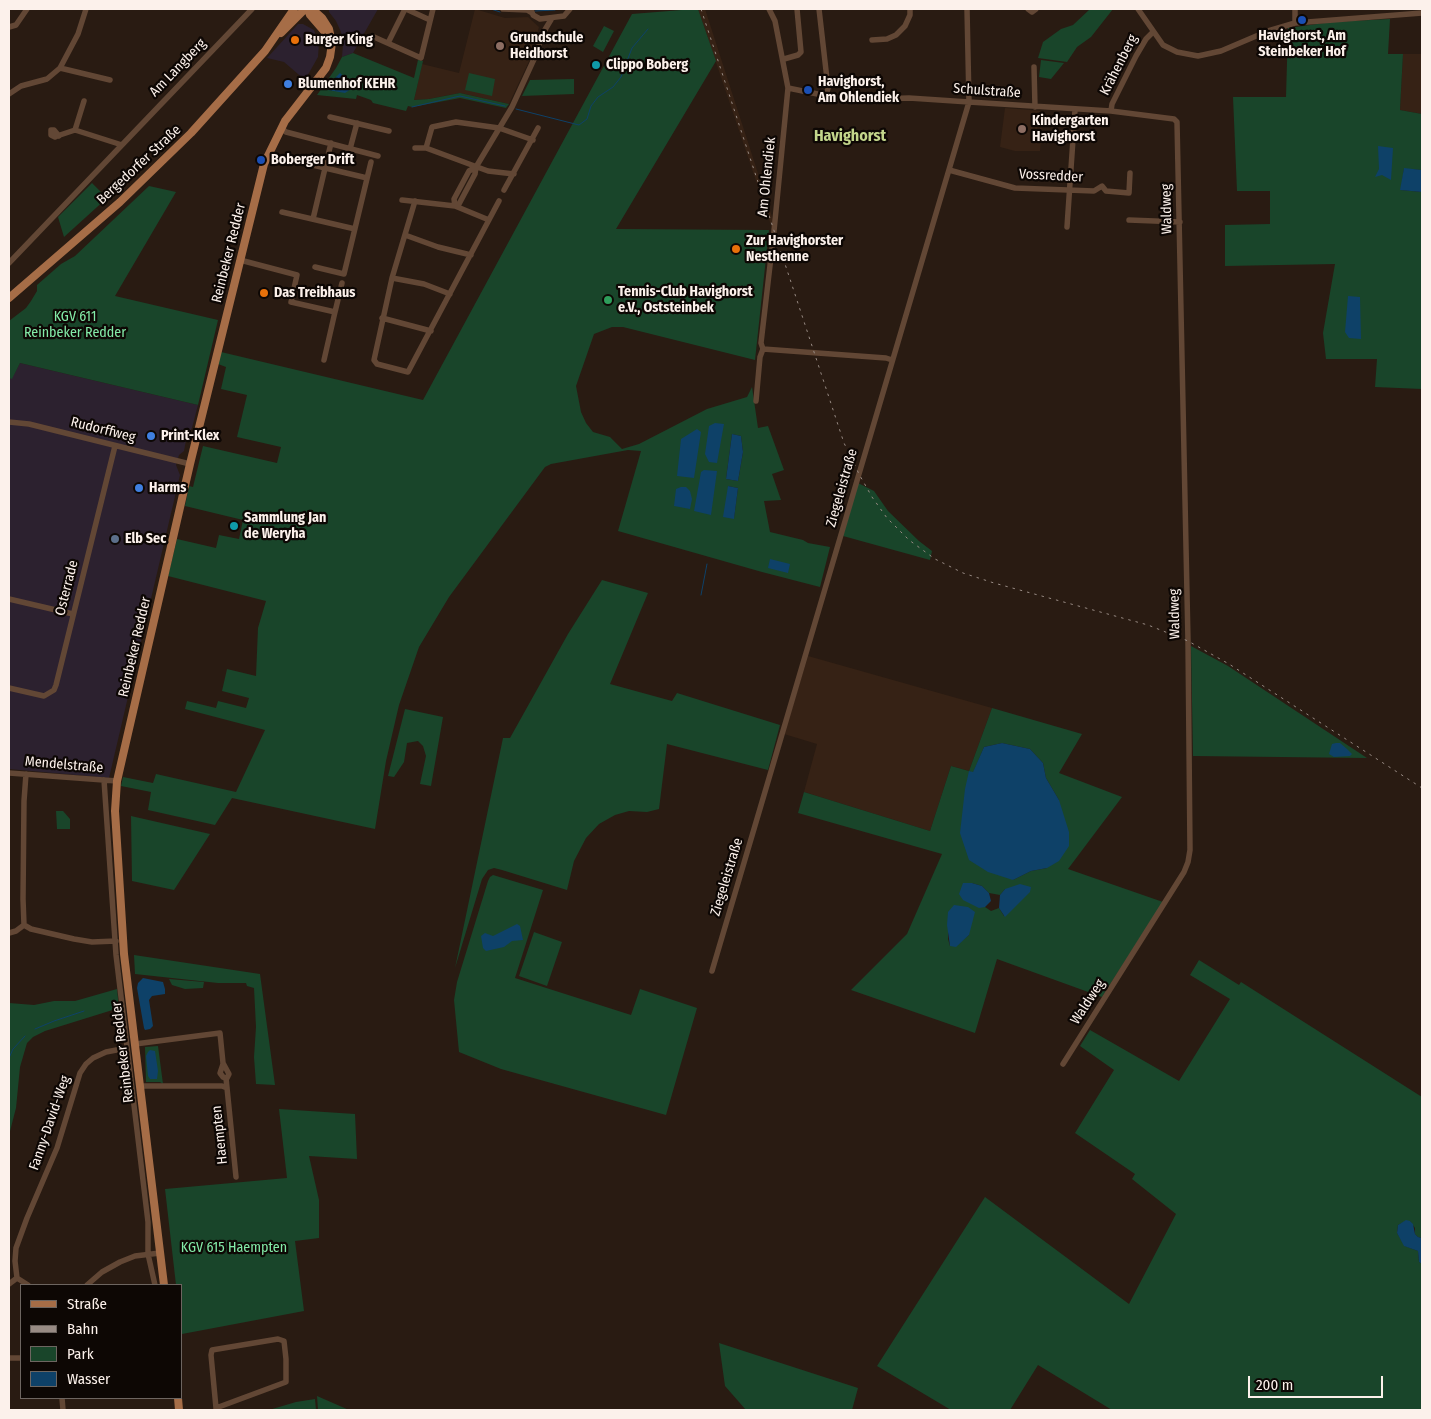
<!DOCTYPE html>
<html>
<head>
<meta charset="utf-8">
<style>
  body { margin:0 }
  #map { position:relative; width:1431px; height:1419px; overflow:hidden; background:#291b12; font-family:"Fira Sans Condensed",sans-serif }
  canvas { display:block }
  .frame { position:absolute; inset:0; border:10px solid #fcf1eb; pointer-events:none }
  .legend { position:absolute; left:20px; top:1284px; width:162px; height:115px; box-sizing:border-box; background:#0d0704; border:1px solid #6d6560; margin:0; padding:6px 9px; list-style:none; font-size:15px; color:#fcf1eb }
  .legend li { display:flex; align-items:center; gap:10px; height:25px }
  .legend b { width:25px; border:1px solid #6d6560 }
  .scale { position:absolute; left:1248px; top:1376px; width:135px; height:22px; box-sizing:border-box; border:2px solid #fcf1eb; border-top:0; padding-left:6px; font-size:15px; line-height:18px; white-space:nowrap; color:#fcf1eb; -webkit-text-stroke:4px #0d0704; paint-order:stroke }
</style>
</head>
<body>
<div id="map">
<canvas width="1431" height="1419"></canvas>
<div class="frame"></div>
<ul class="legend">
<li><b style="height:6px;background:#a66d47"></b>Straße</li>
<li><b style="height:6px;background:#988b84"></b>Bahn</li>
<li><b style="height:14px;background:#19452a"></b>Park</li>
<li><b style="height:14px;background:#0e4168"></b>Wasser</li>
</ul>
<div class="scale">200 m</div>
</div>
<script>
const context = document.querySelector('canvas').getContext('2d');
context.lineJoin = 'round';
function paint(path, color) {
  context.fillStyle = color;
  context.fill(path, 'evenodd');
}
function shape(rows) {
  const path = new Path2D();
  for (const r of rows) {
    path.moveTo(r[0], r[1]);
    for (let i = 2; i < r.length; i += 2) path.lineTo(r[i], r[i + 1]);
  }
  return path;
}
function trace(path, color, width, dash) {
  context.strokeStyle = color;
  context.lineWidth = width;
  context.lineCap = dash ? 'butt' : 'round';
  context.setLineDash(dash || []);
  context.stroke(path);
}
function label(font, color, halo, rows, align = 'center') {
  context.font = font + ' "Fira Sans Condensed",sans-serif';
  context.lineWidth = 4.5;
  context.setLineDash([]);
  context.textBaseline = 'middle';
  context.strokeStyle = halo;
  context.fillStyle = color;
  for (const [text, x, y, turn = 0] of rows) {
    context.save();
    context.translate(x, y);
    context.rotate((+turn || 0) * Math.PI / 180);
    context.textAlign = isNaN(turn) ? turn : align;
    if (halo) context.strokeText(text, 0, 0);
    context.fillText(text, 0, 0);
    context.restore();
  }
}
paint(shape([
  [329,9,378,9,353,53,342,57,343,44,341,32,336,21,329,12],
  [298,24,303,24,314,30,319,43,318,57,305,80,284,62,267,58],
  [20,363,198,405,192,428,187,435,184,451,179,455,176,465,180,475,109,778,9,769,9,378,12,378]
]), '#2c212f');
paint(shape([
  [475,9,505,18,528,17,539,27,530,59,509,104,460,93,429,99,414,100,422,64,459,73],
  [698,9,705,9,774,223,773,231],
  [1403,54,1422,54,1422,114,1400,110],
  [1005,108,1043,111,1040,151,1015,151,1000,147],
  [808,656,992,708,969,771,951,766,930,831,804,792,817,744,784,734]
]), '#362215');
paint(shape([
  [694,9,698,9,716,61,616,229,769,230,755,360,623,327,612,327,594,334,576,386,581,412,586,423,593,432,610,437,622,449,639,444,707,409,747,397,752,387,758,428,768,426,784,470,772,474,781,500,764,501,770,532,803,540,808,543,830,547,820,587,762,572,618,531,641,451,628,450,551,464,545,467,449,597,419,647,399,705,386,761,375,829,232,798,215,825,148,810,151,792,121,786,123,777,153,783,156,774,236,792,265,730,185,709,187,701,216,708,218,701,246,708,249,698,222,691,227,669,256,676,258,628,266,601,168,576,177,539,216,548,219,535,239,539,243,520,185,506,189,486,193,487,203,446,277,463,281,447,237,437,247,395,221,389,226,367,218,364,221,352,423,400,632,14],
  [732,434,741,436,743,452,738,481,726,479],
  [728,486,738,488,734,518],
  [1090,9,1113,9,1091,37,1077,47,1067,62,1038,58,1043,42,1061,29,1073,25],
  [1390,19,1388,54,1403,54,1400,110,1422,114,1422,170,1404,169,1401,190,1422,192,1422,389,1375,387,1377,359,1326,359,1323,333,1335,264,1225,266,1225,225,1270,224,1270,191,1237,191,1233,97,1286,97,1288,28,1332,22],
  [604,26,614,31,603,52,593,46],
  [353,53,414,78,418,60,423,61,414,100,429,99,460,93,509,104,506,108,460,98,412,107,408,106,406,111,373,103,371,100,357,95,356,99,317,95,336,68,342,57],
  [1041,60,1064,63,1051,79,1039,77],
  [469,73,495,79,492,96,465,90],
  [574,79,574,94,522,96,530,80],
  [92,183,107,198,64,237,58,217],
  [149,186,176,192,115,296,218,320,198,405,20,363,12,379,9,378,9,321,26,308,31,301,37,291,37,285,61,264,75,256],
  [858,483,874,491,888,511,919,541,932,551,930,560,843,536],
  [602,580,648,593,610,684,672,701,677,693,780,725,768,770,667,744,659,809,647,812,629,811,615,815,599,824,586,838,574,861,567,890,502,870,494,868,488,870,482,879,455,968,503,738,510,738,568,634],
  [1191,646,1228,666,1367,758,1193,756],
  [992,708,1082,734,1059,773,1122,797,1068,869,1163,902,1102,997,997,959,975,1033,851,990,907,934,942,854,798,813,804,792,930,831,951,766,969,771],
  [1002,743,1030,749,1043,763,1046,778,1059,800,1047,868,1031,871,1013,880,969,771,973,773,984,747],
  [972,883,982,886,989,893,1000,895,1005,889,1004,916,999,908,991,911,985,907,979,907],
  [948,912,969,935,956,946,950,946,948,939],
  [405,709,443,717,431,786,420,784,426,756,423,746,418,741,407,743,404,762,394,777,388,776],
  [56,811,63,811,70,819,70,829,57,829],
  [131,816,210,834,174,890,132,881],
  [493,875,543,890,515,978,631,1015,640,989,697,1008,666,1115,501,1069,459,1052,454,1000,457,982,488,881,490,877],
  [534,932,562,942,547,986,519,976],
  [134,955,260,974,275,1085,256,1084,254,1057,256,1027,254,988,247,986,246,983,218,983,135,974],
  [1199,960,1239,985,1241,982,1422,1097,1422,1238,1418,1237,1415,1234,1415,1228,1410,1221,1406,1221,1398,1225,1397,1233,1405,1246,1418,1251,1419,1262,1422,1264,1422,1410,1112,1410,1038,1365,1010,1410,951,1410,877,1366,985,1197,1129,1304,1176,1214,1132,1179,1135,1174,1075,1133,1114,1070,1080,1046,1090,1030,1179,1081,1230,999,1190,975],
  [169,979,204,982,203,988,185,989,172,985],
  [117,989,119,1008,45,1031,33,1037,27,1043,20,1067,16,1108,9,1135,9,1003,34,1005,54,1001,75,1001],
  [158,1046,163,1084,160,1082,146,1082,145,1047],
  [279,1109,355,1114,357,1159,309,1156,319,1200,319,1238,295,1241,304,1311,182,1334,181,1285,176,1285,165,1189,287,1178],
  [719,1343,858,1388,852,1410,746,1410,725,1386],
  [317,1396,349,1410,318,1410],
  [315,1399,316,1410,269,1410,296,1402]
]), '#19452a');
paint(shape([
  [340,73,351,83,351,89,345,93,328,90,329,84],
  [1378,146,1393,148,1391,180,1382,175,1375,177,1379,169],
  [1404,168,1422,170,1422,192,1400,190],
  [1348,296,1360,297,1361,339,1349,338,1345,332],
  [715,423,724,424,717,463,709,462,705,454,709,426],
  [697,429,701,432,694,478,677,476,681,439],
  [732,434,741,436,743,452,738,481,726,479],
  [704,470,717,471,711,515,694,511,701,472],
  [728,486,738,488,734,519,723,517],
  [681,487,686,487,690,491,692,499,690,509,674,506,676,489],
  [770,559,790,564,788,573,768,568],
  [1002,743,1030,749,1043,763,1046,778,1059,800,1069,832,1069,846,1059,861,1047,868,1031,871,1013,880,988,872,969,860,960,833,965,789,969,771,973,772,984,747],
  [1336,743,1340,743,1347,749,1352,754,1350,756,1334,757,1329,754,1332,744],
  [963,883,972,883,982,886,989,893,991,901,985,907,979,908,963,900,959,894],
  [1020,884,1031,887,1030,892,1005,917,999,908,1000,895,1005,889],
  [954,905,968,907,975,912,969,935,956,947,950,946,947,925,948,912],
  [517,924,520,926,523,940,512,941,504,947,486,951,483,948,481,936,485,933,493,936],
  [143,978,163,982,165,989,165,994,152,996,149,1000,153,1026,150,1029,145,1030,144,1028,137,988,138,983],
  [150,1050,155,1051,158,1071,157,1079,150,1079,148,1076,146,1056,148,1052],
  [1406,1220,1410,1221,1413,1224,1415,1234,1418,1237,1422,1238,1422,1264,1419,1262,1418,1251,1404,1246,1397,1233,1398,1225]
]), '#0e4168');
trace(shape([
  [491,9,500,12],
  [588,9,591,9],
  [535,11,555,10],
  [412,107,460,96,505,106],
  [516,109,579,125,587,119,591,106,598,97,613,87,621,77,632,48,648,29],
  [701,595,707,564],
  [35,1029,54,1021,84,1011],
  [9,1058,13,1049,25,1036]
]), '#0e4168', 1);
trace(shape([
  [406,9,430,20],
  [503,9,527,10,532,13],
  [531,9,533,15,540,19,564,16,570,9],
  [819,9,828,88,826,96],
  [1028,9,1032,12,1036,9],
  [1138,9,1163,45,1177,52,1198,56,1221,51,1268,31,1295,23,1422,13],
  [1295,23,1295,9],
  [9,27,16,25,27,9],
  [374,37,421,58,433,9],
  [872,40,887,39,896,35,905,26,910,15,910,9],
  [388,43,405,9],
  [784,59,798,55,801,52,797,9],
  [1034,67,1035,107],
  [60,68,110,80],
  [788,88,847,100,909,98,969,102,1111,111,1174,119,1177,122,1188,641,1190,850,1188,862,1184,872,1063,1064],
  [9,94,21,86,47,79,60,68,78,34,86,9],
  [1111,111,1112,104,1136,56,1146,39,1153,32],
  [330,117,389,131],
  [281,128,286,132,378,156],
  [75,130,84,101],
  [59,136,54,130,51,130,51,135,55,137,57,136,75,130,122,145],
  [415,148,426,148,488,171,514,174],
  [426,148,432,127,456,122,499,128,533,140],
  [350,149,357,123],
  [296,161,367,178],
  [476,167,475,174,459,204,455,206,454,199,469,171,476,167,512,107,535,57,543,33,552,18],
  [949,170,1015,188,1094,191,1102,186,1106,191,1129,193,1130,173],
  [504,190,538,128],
  [402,200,455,206,489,220],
  [415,201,392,278,374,360,377,364,408,372,499,201],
  [282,212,355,229],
  [313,219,331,143],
  [1129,220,1180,222],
  [1067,227,1075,110],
  [405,235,438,247,471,255],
  [240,260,297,275,291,302,335,312,342,283],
  [9,263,252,9],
  [315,267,344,274,371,162],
  [392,278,424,284,450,294],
  [382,318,431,331],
  [763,349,886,358,892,360],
  [324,360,335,312],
  [756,401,760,357,763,349,761,343,774,231,788,88,775,21,769,9],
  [9,422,29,424,190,464],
  [9,599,73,614],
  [9,688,44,696,54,690,56,685,115,446],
  [9,773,117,781],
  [26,774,24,801,23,899,24,925,31,929,74,939,92,942,116,941],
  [104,780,116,955,148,1222,148,1254,155,1285],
  [9,933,16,931,24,925],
  [712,971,969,102,967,9],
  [135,1044,220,1033,223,1063,223,1064,220,1073,223,1077,225,1078,227,1078,229,1074,223,1063],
  [226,1078,236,1177],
  [140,1086,222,1086,227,1088],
  [9,1284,17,1278],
  [28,1285,17,1278,15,1261,16,1248,27,1218,57,1148,80,1073,86,1064,93,1058,106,1052,127,1048],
  [87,1285,102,1272,120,1262,135,1256,160,1253],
  [9,1358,21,1358],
  [62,1398,63,1410],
  [216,1408,286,1382,286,1359,284,1341,278,1339,212,1350,211,1355,216,1408,216,1410]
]), '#624735', 5.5);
trace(shape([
  [308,9,310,15,330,38],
  [281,33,305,9],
  [9,298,120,202,191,133,265,51,294,9],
  [164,1285,124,954,115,811,117,781,190,464,264,164,285,121,326,68,330,57,332,43,329,29,322,18,312,9],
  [178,1398,179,1410]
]), '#a66d47', 8);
trace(shape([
  [701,9,844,443,859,474,872,497,887,518,909,540,935,559,963,573,994,583,1148,625,1188,641,1229,664,1422,788]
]), '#988b84', 1, [2.5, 5]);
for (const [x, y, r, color] of [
  [1302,20,5,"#1a4fb4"],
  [295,40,5,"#e8710a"],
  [500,46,5,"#8d6e63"],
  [596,65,5,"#0f9aa8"],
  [288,84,5,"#3f7fe0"],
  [808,90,5,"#1a4fb4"],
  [1022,129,5,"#8d6e63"],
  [261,160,5,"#1a4fb4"],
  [736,249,5,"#e8710a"],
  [264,293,5,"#e8710a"],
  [608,300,5,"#2e9e5b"],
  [151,436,5,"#3f7fe0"],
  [139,488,5,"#3f7fe0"],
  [234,526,5,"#0f9aa8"],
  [115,539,5,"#5c6f8a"]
]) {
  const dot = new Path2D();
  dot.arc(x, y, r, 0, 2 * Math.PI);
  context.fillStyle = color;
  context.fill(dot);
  trace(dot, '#0d0704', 2);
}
label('bold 14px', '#fcf1eb', '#0d0704', [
  ["Havighorst, Am",1302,36,"center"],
  ["Steinbeker Hof",1302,52,"center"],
  ["Grundschule",510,38],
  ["Heidhorst",510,54],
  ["Burger King",305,40],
  ["Clippo Boberg",606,65],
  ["Havighorst,",818,82],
  ["Am Ohlendiek",818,98],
  ["Blumenhof KEHR",298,84],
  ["Kindergarten",1032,121],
  ["Havighorst",1032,137],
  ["Boberger Drift",271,160],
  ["Zur Havighorster",746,241],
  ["Nesthenne",746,257],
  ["Tennis-Club Havighorst",618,292],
  ["e.V., Oststeinbek",618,308],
  ["Das Treibhaus",274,293],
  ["Print-Klex",161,436],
  ["Harms",149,488],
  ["Sammlung Jan",244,518],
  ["de Weryha",244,534],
  ["Elb Sec",125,539]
], 'left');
label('14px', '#fcf1eb', '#0d0704', [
  ["Krähenberg",1119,65,-63],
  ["Am Langberg",178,68,-46],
  ["Schulstraße",987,91,4],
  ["Bergedorfer Straße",139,165,-43],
  ["Vossredder",1051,176,3],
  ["Am Ohlendiek",767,177,-84],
  ["Waldweg",1167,209,-91],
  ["Reinbeker Redder",229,253,-76],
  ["Rudorffweg",103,430,14],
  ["Ziegeleistraße",842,488,-74],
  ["Osterrade",67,588,-76],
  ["Waldweg",1175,614,-91],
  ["Reinbeker Redder",135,647,-77],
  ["Mendelstraße",64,765,5],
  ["Ziegeleistraße",727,877,-73],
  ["Waldweg",1088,1002,-57],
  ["Reinbeker Redder",123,1052,-97],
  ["Fanny-David-Weg",50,1123,-71],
  ["Haempten",220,1135,-96]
]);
label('14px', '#83eba8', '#0d0704', [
  ["KGV 611",75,317],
  ["Reinbeker Redder",75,333],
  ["KGV 615 Haempten",234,1248]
]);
label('bold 16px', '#c3d68b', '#0d0704', [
  ["Havighorst",850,137]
]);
</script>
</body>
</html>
